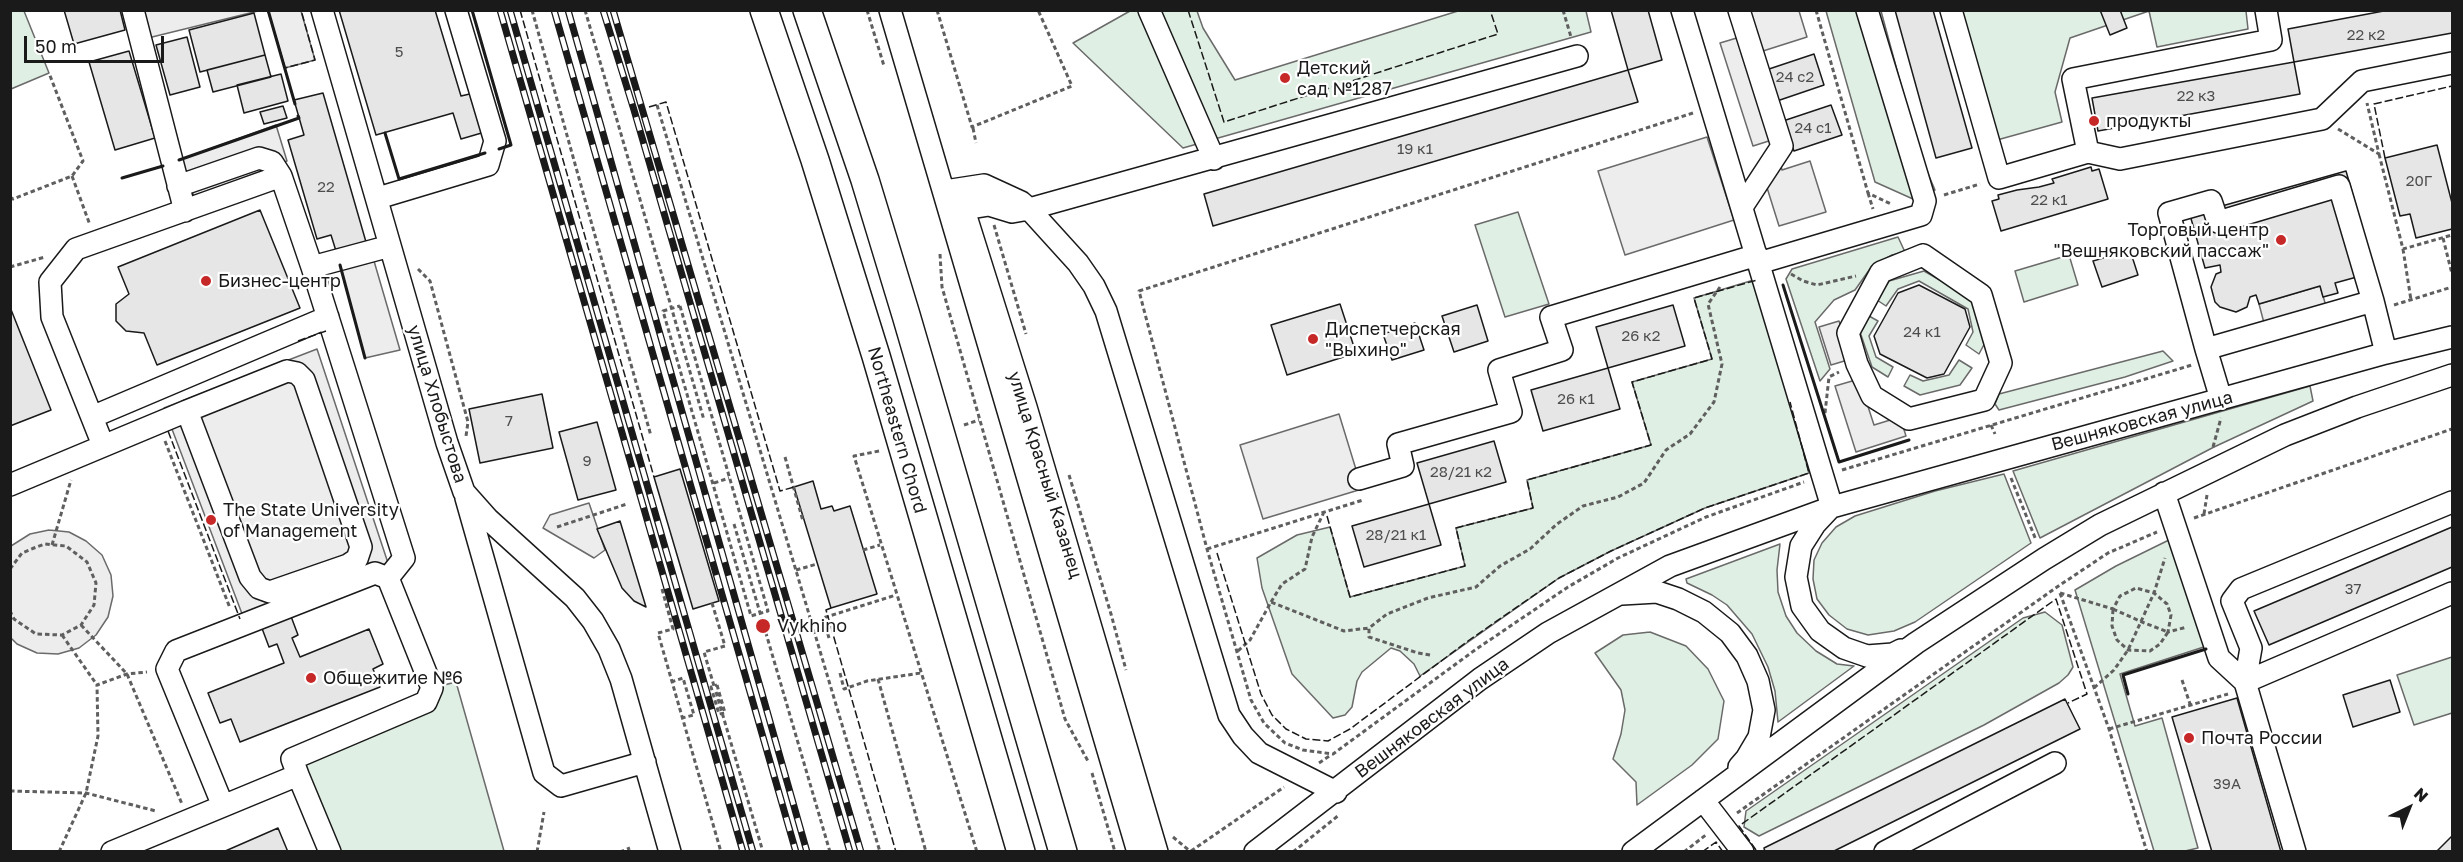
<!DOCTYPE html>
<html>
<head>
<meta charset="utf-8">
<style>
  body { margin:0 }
  #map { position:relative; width:2463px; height:862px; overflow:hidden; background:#fff; font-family:"Golos Text",sans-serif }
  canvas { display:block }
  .frame { position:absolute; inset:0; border:12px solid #1a1a1a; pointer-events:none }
  .north { position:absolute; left:2379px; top:778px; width:60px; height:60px; -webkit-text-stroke:4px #fff; paint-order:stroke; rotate:43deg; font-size:16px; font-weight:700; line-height:24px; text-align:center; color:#1a1a1a }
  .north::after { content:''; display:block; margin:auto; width:21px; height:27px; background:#1a1a1a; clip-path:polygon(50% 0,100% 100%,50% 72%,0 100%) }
  .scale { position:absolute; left:24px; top:36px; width:140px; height:27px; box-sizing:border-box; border:3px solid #1a1a1a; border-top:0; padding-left:8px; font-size:18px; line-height:21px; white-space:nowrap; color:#1a1a1a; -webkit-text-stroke:4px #fff; paint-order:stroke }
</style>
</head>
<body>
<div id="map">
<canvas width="2463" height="862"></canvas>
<div class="frame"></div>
<div class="north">N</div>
<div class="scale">50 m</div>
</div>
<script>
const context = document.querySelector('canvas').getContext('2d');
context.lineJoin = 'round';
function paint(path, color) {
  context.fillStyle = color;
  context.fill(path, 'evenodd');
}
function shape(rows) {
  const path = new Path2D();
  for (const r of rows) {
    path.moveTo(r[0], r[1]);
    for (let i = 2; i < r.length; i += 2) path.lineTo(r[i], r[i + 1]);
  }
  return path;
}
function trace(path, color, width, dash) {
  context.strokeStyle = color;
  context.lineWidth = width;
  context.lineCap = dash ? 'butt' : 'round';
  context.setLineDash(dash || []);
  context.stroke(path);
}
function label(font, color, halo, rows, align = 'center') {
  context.font = font + ' "Golos Text",sans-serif';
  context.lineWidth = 4.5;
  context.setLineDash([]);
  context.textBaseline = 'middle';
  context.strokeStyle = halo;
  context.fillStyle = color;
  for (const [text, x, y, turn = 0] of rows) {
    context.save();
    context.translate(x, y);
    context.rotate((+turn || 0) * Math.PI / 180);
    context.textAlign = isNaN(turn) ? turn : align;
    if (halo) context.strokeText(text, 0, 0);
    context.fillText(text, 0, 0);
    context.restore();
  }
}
const green = shape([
  [11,10,24,11,49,73,11,89,11,10],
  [1130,11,1197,11,1203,28,1235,80,1458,11,1586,11,1591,32,1183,148,1073,43,1130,11],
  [1826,11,1881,11,1920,155,1935,190,1913,199,1875,182,1826,11],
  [1960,11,2246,11,2248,29,2157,47,2149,11,2070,38,2055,92,2062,122,1997,140,1960,11],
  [1518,212,1549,304,1505,317,1475,225,1518,212],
  [1898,237,1905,252,1892,255,1872,266,1855,290,1834,300,1815,322,1830,369,1820,381,1786,279,1792,269,1898,237],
  [2069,255,2078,285,2024,302,2015,271,2069,255],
  [1924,271,1975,300,1988,337,1979,354,1966,345,1973,332,1968,309,1919,281,1898,289,1886,306,1877,300,1889,281,1924,271],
  [1757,279,1809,473,1705,508,1611,551,1559,578,1420,676,1414,664,1400,651,1391,648,1362,672,1357,681,1352,707,1345,715,1333,718,1292,674,1262,588,1257,558,1297,535,1330,527,1350,597,1465,566,1456,528,1533,508,1527,480,1651,445,1632,382,1712,359,1694,298,1757,279],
  [1869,316,1878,321,1869,336,1876,357,1893,367,1888,377,1872,367,1860,332,1869,316],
  [2163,351,2173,361,2125,377,1999,410,1995,404,1999,394,2163,351],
  [1959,360,1972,368,1960,385,1920,395,1904,386,1910,375,1923,381,1949,375,1959,360],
  [2310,386,2313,401,2214,447,2040,538,2013,471,2310,386],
  [2004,474,2031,543,1915,622,1894,631,1868,635,1847,629,1829,615,1817,599,1813,579,1814,560,1822,543,1836,527,1855,516,1935,491,2004,474],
  [2173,538,2210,645,2120,674,2135,726,2162,718,2198,848,2185,851,2154,851,2075,590,2116,566,2173,538],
  [1780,544,1777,570,1778,592,1786,616,1797,633,1816,651,1837,664,1854,666,1778,722,1775,691,1768,667,1752,634,1727,605,1712,595,1687,583,1686,579,1780,544],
  [2045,612,2062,625,2073,667,2068,675,2059,683,1984,725,1759,836,1744,827,1746,811,2023,618,2045,612],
  [1650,632,1686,646,1708,669,1724,701,1718,739,1692,765,1637,805,1636,782,1613,759,1621,734,1625,710,1621,690,1595,653,1623,635,1650,632],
  [2452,657,2452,713,2414,725,2397,675,2452,657],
  [456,682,504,851,330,851,292,759,432,688,456,682]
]);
paint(green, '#e0efe3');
trace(green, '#6a6a6a', 1.5);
const parking = shape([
  [141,10,258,11,148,38,141,10],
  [268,11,301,11,315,60,285,68,268,11],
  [1750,11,1799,11,1807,37,1763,51,1750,11],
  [1740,37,1772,140,1753,146,1720,43,1740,37],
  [276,125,287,161,194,197,182,159,276,125],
  [1707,137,1734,220,1625,255,1598,171,1707,137],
  [1778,156,1782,170,1810,161,1826,212,1779,226,1759,162,1778,156],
  [374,261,400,350,365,358,341,269,374,261],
  [2320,286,2326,306,2264,323,2259,304,2320,286],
  [1839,321,1851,359,1831,365,1819,327,1839,321],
  [317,349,388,563,244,619,164,408,317,349],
  [1859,379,1874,425,1900,417,1906,436,1856,452,1835,386,1859,379],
  [1339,414,1362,489,1263,519,1240,445,1339,414],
  [589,503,605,550,594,558,543,528,550,515,589,503],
  [49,530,69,532,86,541,102,555,111,575,113,596,108,617,96,635,79,648,58,654,37,653,17,644,11,638,11,546,30,534,49,530]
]);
paint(parking, '#ededed');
trace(parking, '#6a6a6a', 1.5);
const building = shape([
  [64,10,120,10,125,30,74,44,64,10],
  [339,10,435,10,461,96,474,93,485,132,461,139,453,113,376,135,339,10],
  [1611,10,1648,10,1662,60,1628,70,1611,10],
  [1895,10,1933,10,1972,148,1936,158,1895,10],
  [2100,10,2120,10,2127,28,2110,35,2100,10],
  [2389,10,2452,10,2452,33,2294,62,2288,29,2389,10],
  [254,13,265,55,200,72,189,30,254,13],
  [187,37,200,87,170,95,156,45,187,37],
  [129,51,155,138,115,150,89,62,129,51],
  [1814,54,1824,85,1777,101,1766,70,1814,54],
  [265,55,271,77,213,92,207,70,265,55],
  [2294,62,2300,94,2098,131,2092,98,2294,62],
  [1628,70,1638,102,1213,226,1204,194,1628,70],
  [281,74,288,101,244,113,237,85,281,74],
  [323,93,366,242,336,251,331,235,317,239,288,140,304,135,294,100,323,93],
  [1831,105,1842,135,1794,151,1783,121,1831,105],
  [283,106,287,118,264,124,260,112,283,106],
  [2437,145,2452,203,2452,229,2416,238,2410,214,2400,216,2385,158,2437,145],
  [2091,167,2092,171,2099,169,2108,199,2001,231,1992,201,1999,199,1998,195,2017,190,2039,187,2054,183,2052,179,2091,167],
  [2346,171,2375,272,2335,283,2338,293,2323,297,2320,286,2259,304,2256,295,2250,297,2247,307,2236,312,2220,307,2215,302,2211,287,2216,274,2221,272,2220,265,2205,268,2190,215,2346,171],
  [260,210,300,308,157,365,144,333,126,331,116,321,116,304,129,294,118,267,260,210],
  [2130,250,2138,275,2102,287,2093,261,2130,250],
  [1919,285,1965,309,1970,327,1944,374,1927,378,1880,354,1874,336,1898,293,1919,285],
  [1340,304,1356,353,1287,375,1271,325,1340,304],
  [1477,305,1488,341,1454,352,1442,316,1477,305],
  [1673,305,1685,346,1608,368,1596,327,1673,305],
  [10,307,51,410,10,426,10,307],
  [1415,323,1424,350,1392,360,1383,334,1415,323],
  [1608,368,1620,409,1543,431,1531,390,1608,368],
  [542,394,553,448,480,463,469,409,542,394],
  [597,422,616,490,578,500,559,432,597,422],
  [1494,441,1506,482,1429,504,1417,463,1494,441],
  [680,469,719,601,693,609,654,477,680,469],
  [813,481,821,509,832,506,834,511,850,506,877,594,831,608,794,487,813,481],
  [1429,504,1441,545,1364,567,1352,526,1429,504],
  [620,521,646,607,634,601,622,588,597,529,620,521],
  [2452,527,2452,567,2269,645,2254,611,2452,527],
  [289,611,298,635,292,638,300,657,369,629,383,664,373,669,380,687,240,742,231,719,220,723,208,693,284,663,277,644,269,647,260,623,289,611],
  [2390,680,2400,712,2353,727,2343,695,2390,680],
  [2237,698,2281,852,2212,852,2172,717,2237,698],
  [2065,699,2080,729,1832,852,1765,852,1764,848,2065,699],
  [278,828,288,852,223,852,278,828],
  [2452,836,2452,852,2436,852,2452,836]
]);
paint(building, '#e6e6e6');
trace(building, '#1a1a1a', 1.5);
const minor = shape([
  [133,10,185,211],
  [322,10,447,443,464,492,488,519,575,598,593,621,609,649,621,679,670,852],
  [890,10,1138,852],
  [1149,10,1214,159],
  [1682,10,1832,507],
  [1739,10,1782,146,1742,207],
  [1951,10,1999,178,2088,152,2073,79,2271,40,2266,10],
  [2088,152,2120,159,2322,119,2362,81,2452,63],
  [178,186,259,158,272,162,281,176],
  [945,191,984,185,1021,202,1029,209,1078,263,1094,286,1106,311,1229,715,1243,736,1259,753,1336,792],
  [958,191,1026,407,1157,852],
  [378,198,488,165,495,141,456,10],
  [954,203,964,209,989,205,1012,212,1029,209,1577,56],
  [1923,255,1981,295,2001,363,1984,400,1909,419,1872,396,1857,364,1848,333,1881,272,1923,255],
  [1759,263,1921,215,1925,201,1867,10],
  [312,267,390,246],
  [2206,349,2169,213,2211,201,2218,222,2339,186,2373,301],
  [287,371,297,373,304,380,361,547,357,559,348,565,270,592,259,588,250,577,187,411,287,371],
  [2221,399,2206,349,2373,301,2386,353],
  [92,417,328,317],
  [103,445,52,317,50,282,76,249,281,176,312,267,404,558,388,578],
  [1359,479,1403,466,1398,444,1511,412,1499,370,1562,350,1551,317,1757,255],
  [10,485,187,411],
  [2164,493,2219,658,2245,682,2295,852],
  [466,498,544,773,561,786,645,762],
  [2452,502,2241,589,2232,601,2251,648,2245,682,2452,593],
  [1831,507,1815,524,1801,546,1796,577,1802,606,1820,631,1844,648,1867,656,1893,654,1901,650],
  [1622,594,1657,592,1678,599,1704,612,1730,633,1747,656,1758,681,1764,710,1759,737,1746,759,1739,767],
  [1703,800,1743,852],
  [223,806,167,669,176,651,375,573,388,578,432,688,426,702,292,759,298,775],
  [112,852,298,775,330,852],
  [1255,852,1480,679,1548,633,1670,566,1832,507,2386,353,2452,337],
  [1633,852,1916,643,2044,559,2100,525,2285,435,2357,407,2452,375],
  [1885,852,2055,763]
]);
const major = shape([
  [764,10,815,160,876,356,1021,852],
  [807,10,865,180,906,315,1063,852]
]);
trace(minor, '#1a1a1a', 24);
trace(major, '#1a1a1a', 30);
trace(shape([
  [532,10,651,436],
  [585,10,704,420],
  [867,10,884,66],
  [937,10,972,127,1072,86,1038,10],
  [1563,10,1571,37],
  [1816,10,1868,193,1891,204],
  [657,105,880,852],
  [1693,113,1139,291,1207,549,1251,700,1264,723,1285,743,1303,750,1333,754,1475,650,1568,587,1618,558,1706,517,1804,482],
  [973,128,976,143],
  [2338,129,2379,154,2367,103],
  [2379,154,2403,249,2452,235],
  [72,176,90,225],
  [1868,193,1873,209],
  [1944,195,1980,184],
  [10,197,13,199,72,176,83,161,49,73],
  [994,225,1026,334],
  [2443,238,2452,274],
  [2403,249,2411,300],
  [940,254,942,287,1065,719,1089,763],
  [10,267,45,257],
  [418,269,430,281,468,422,466,436],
  [1791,274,1803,281,1817,285,1856,276],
  [2394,305,2452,287],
  [680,306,768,611,751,616,663,311,680,306],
  [1825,413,1829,377,1839,372],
  [964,425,979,420],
  [1991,425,1995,434],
  [165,441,230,608],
  [2213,447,2221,418],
  [879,451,854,456,977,852],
  [785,457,803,521],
  [1842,470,2192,365],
  [1069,475,1111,614,1126,670],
  [2011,478,2036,540],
  [714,483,729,478],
  [2204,514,2207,495],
  [2194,518,2452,429],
  [734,524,830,852],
  [557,527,627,504],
  [52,545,71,480],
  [1207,549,1363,500],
  [863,550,880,545],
  [10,569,22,553,34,548,45,544,66,546,87,562,96,583,94,605,81,625,62,635,36,634,14,619,10,611],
  [796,570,817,564],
  [662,589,673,629,658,633,721,852],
  [2060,593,2109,729,2147,852],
  [2060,593,2113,609,2120,596,2136,588,2154,593,2167,604,2171,615,2168,632,2187,627],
  [1271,602,1282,584,1305,569,1312,537,1324,512],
  [712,603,725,646,704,652,714,686],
  [2113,609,2142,622,2168,632,2160,644,2150,651,2128,650,2117,640,2112,626,2113,609],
  [81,625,127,674,182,804],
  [62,635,97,685],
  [829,638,823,618,896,595],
  [1238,651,1250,640,1271,602,1344,631,1369,628],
  [1430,655,1418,653,1369,637,1369,628,1387,614,1428,598,1476,587,1500,566,1530,549,1557,524,1583,506,1618,497,1644,483,1666,450,1690,434,1714,402,1722,364,1708,304,1720,287],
  [840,673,844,689,867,681,921,673],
  [878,679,926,852],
  [2182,680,2190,704],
  [671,682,683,678,694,715,682,718],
  [717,685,725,713,719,714,711,687,717,685],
  [2094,688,2114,670,2128,650,2154,593,2165,558],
  [716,692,763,852],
  [2109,729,2228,694],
  [1319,763,1331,755],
  [1092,773,1115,852],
  [10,791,86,793,156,811],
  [1737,813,2057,587,2108,553,2157,532],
  [1173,837,1191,852],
  [1191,851,1284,787],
  [59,852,86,793,98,736,97,685,127,674,147,672],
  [537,852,544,812],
  [620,852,630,848],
  [1293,852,1339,815],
  [1684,852,1707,834]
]), '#5f5f5f', 3, [4.5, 3]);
trace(minor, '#fff', 21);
trace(major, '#fff', 27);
const rail = shape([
  [500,10,743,852],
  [510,10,753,852],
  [554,10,796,852],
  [568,10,807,852],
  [603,10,634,110,850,852],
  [613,10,861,852]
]);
trace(rail, '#1a1a1a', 7);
trace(rail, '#fff', 4.5, [14]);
trace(shape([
  [268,10,285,68,315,60,301,10],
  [520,10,654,477],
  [1188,10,1224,122,1498,34,1490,10],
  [649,107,666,102,780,491,794,487],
  [2385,158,2374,104,2452,86],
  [298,341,326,331],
  [168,431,240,619],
  [1327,516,1350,597,1465,566,1456,528,1533,508,1527,480,1651,445,1632,382,1712,359,1694,298,1757,280],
  [1217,553,1261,694,1272,715,1286,729,1306,739,1328,741,1350,729,1468,641,1559,578,1611,551,1705,508,1809,473,1790,402],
  [831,608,826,610,896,852],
  [1756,850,1739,826,2056,599,2087,694,2068,703],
  [1702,852,1716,842,1723,852]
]), '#1a1a1a', 1.5, [8, 3]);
trace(shape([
  [268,10,295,104],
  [472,10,511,145,499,149],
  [385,133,399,179,485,153],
  [179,160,299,118,298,116],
  [122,178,163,166],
  [340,265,365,358],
  [1783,285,1839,462,1909,440],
  [2128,694,2123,675,2206,649]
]), '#1a1a1a', 3);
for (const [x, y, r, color] of [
  [1285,78,6,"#c62828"],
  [2094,121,6,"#c62828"],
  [2281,240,6,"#c62828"],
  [206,281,6,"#c62828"],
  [1313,339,6,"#c62828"],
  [211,520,6,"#c62828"],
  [763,626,8,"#c62828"],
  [311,678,6,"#c62828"],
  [2189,738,6,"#c62828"]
]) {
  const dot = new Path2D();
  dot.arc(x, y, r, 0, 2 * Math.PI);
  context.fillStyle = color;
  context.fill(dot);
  trace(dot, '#fff', 2);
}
label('15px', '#4d4d4d', null, [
  ["22 к2",2366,35],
  ["5",399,52],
  ["24 с2",1795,77],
  ["22 к3",2196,96],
  ["24 с1",1813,128],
  ["19 к1",1415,149],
  ["20Г",2419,181],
  ["22",326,187],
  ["22 к1",2049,200],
  ["24 к1",1922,332],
  ["26 к2",1641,336],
  ["26 к1",1576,399],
  ["7",509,421],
  ["9",587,461],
  ["28/21 к2",1461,472],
  ["28/21 к1",1396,535],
  ["37",2353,589],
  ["39А",2227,784]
]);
label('18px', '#1a1a1a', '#fff', [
  ["Детский",1297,68],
  ["сад №1287",1297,89],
  ["продукты",2106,121],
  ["Торговый центр",2269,230,"right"],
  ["\"Вешняковский пассаж\"",2269,251,"right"],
  ["Бизнес-центр",218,281],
  ["Диспетчерская",1325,329],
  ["\"Выхино\"",1325,350],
  ["The State University",223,510],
  ["of Management",223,531],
  ["Vykhino",777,626],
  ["Общежитие №6",323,678],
  ["Почта России",2201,738]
], 'left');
label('18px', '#1a1a1a', '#fff', [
  ["улица Хлобыстова",437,404,73],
  ["Вешняковская улица",2142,421,-15],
  ["Northeastern Chord",897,430,74],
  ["улица Красный Казанец",1045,475,73],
  ["Вешняковская улица",1432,718,-37]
]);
</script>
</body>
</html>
